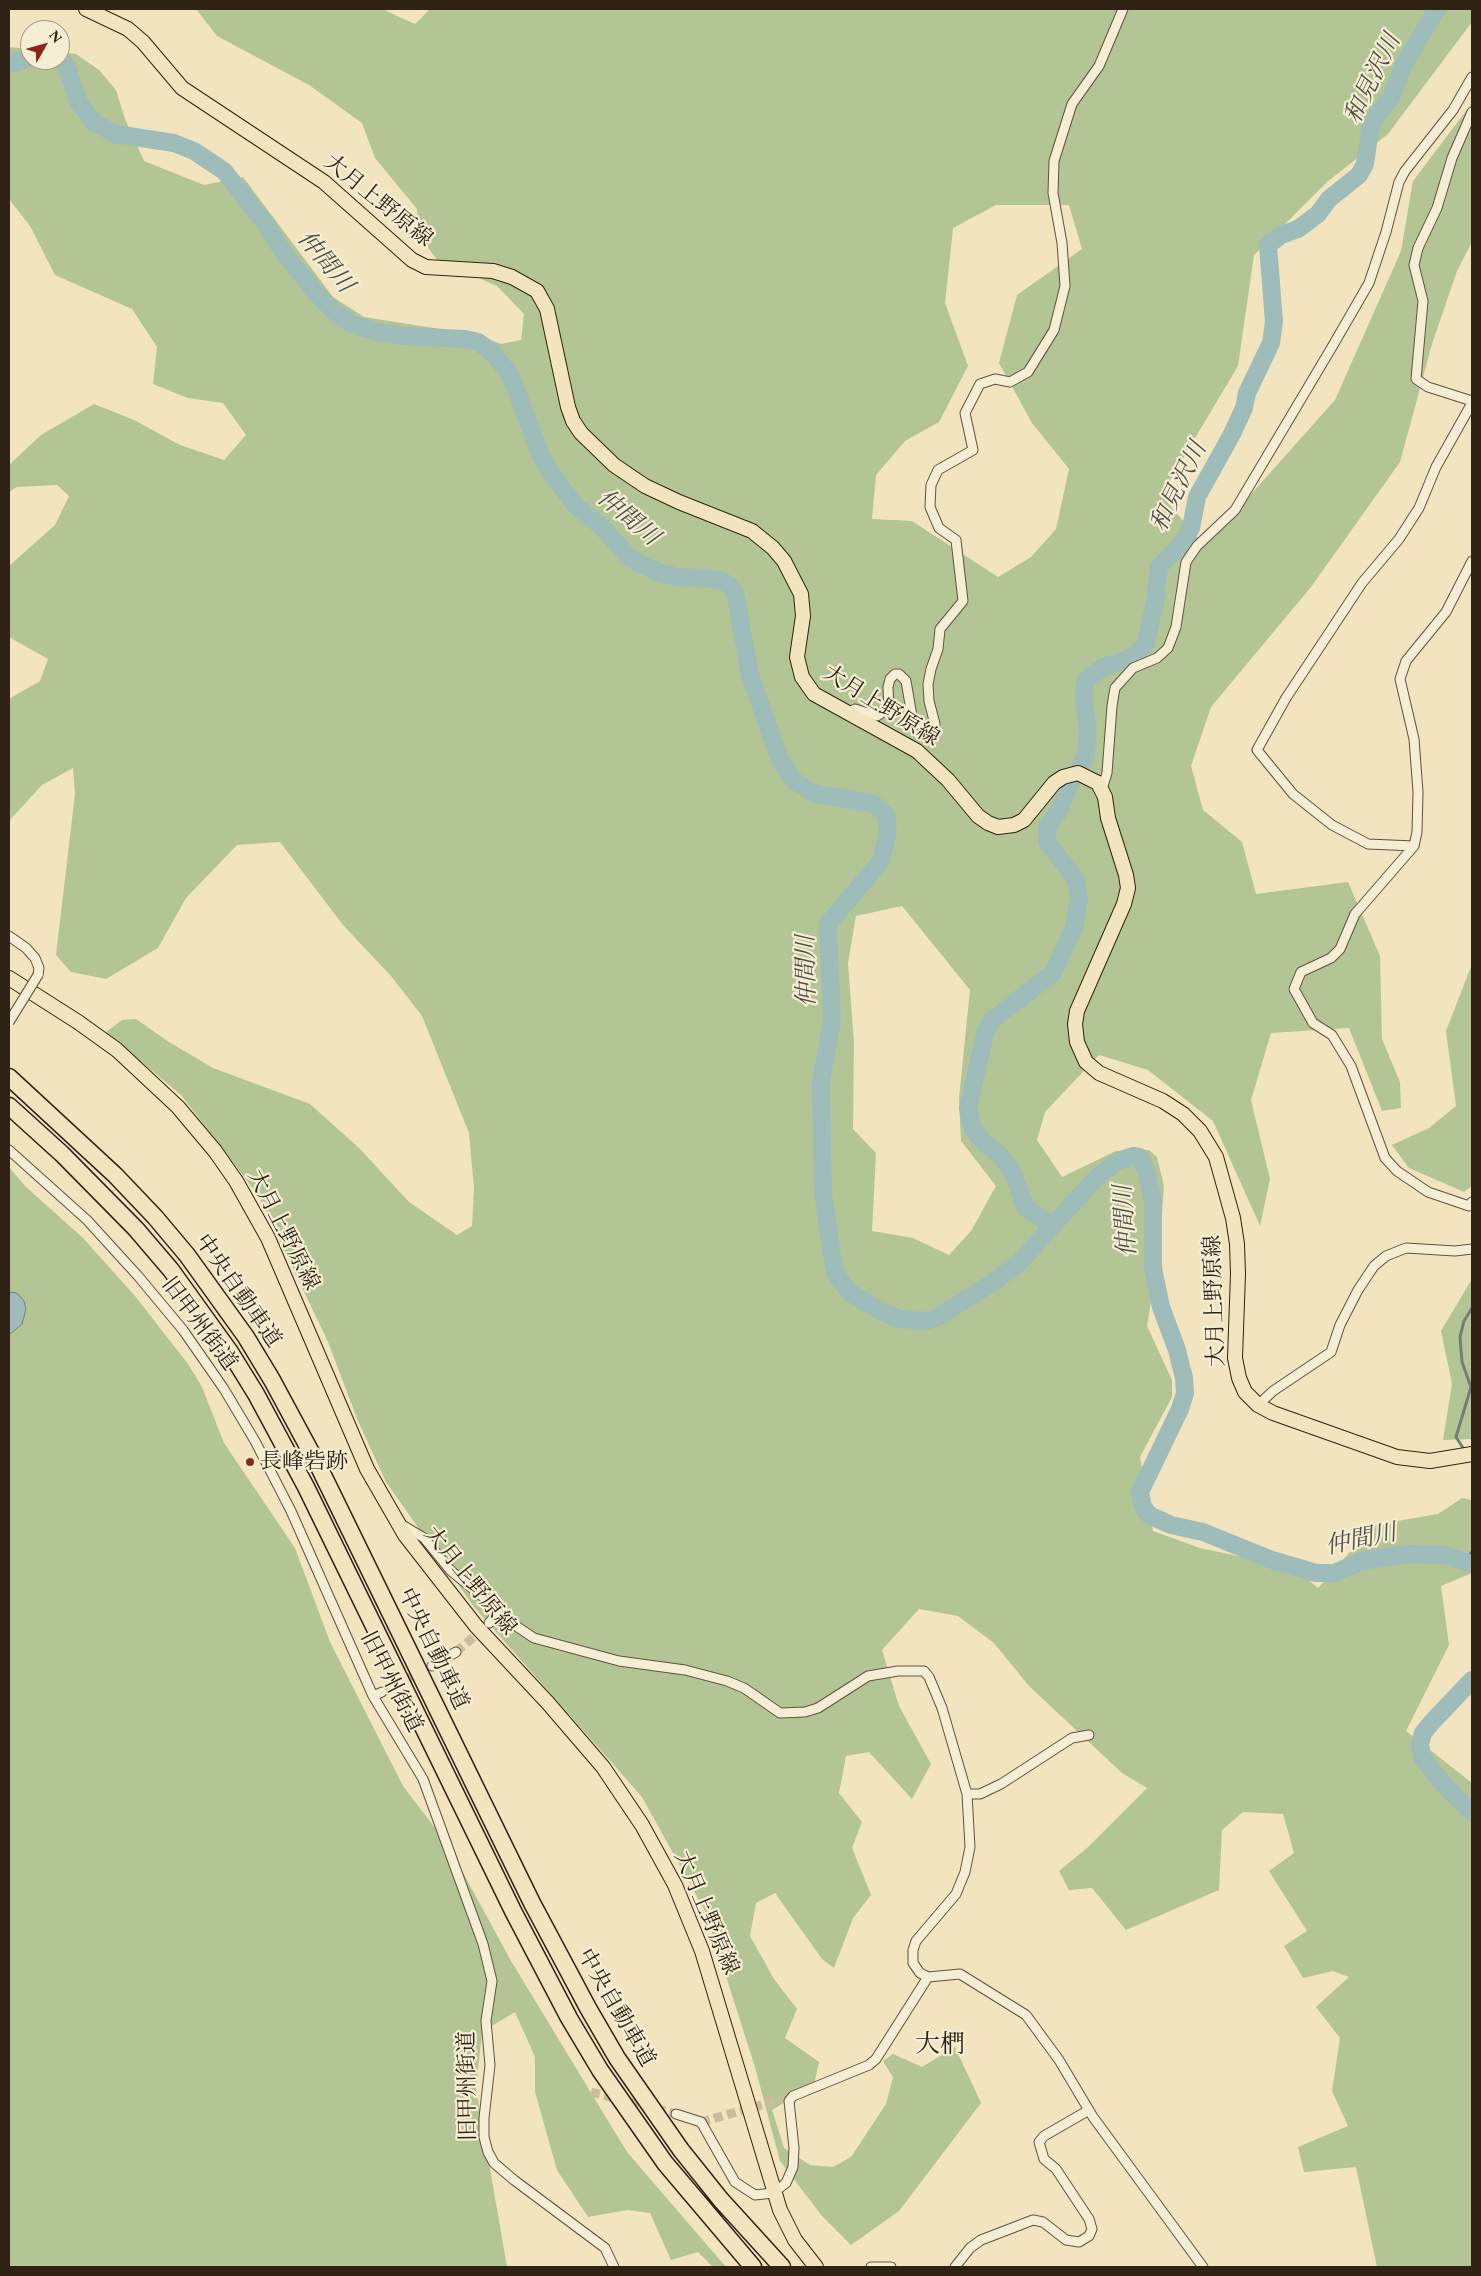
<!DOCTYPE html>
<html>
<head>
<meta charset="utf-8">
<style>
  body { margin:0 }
  #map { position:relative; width:1481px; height:2276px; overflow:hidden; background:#f1e4be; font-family:"EB Garamond",serif }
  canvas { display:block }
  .frame { position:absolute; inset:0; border:10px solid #302215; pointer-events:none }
  .north { position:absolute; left:20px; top:20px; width:50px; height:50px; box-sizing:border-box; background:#f6edd5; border:1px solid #a79c88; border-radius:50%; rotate:52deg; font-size:14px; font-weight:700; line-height:20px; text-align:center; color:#302215 }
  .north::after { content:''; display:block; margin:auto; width:18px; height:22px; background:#8f2418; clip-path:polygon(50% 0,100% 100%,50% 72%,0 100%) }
</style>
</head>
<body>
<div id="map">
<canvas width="1481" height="2276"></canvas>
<div class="frame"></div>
<div class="north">N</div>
</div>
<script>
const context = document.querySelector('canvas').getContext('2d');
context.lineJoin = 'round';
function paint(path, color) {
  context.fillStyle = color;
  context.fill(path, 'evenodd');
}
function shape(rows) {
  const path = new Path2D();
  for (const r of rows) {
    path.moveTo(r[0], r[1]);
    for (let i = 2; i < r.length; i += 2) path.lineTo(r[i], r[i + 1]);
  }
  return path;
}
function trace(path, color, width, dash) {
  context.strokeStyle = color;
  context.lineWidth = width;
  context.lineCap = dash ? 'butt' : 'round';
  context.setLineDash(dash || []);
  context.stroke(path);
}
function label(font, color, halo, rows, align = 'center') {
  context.font = font + ' "EB Garamond","Noto Serif JP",serif';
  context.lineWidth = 4.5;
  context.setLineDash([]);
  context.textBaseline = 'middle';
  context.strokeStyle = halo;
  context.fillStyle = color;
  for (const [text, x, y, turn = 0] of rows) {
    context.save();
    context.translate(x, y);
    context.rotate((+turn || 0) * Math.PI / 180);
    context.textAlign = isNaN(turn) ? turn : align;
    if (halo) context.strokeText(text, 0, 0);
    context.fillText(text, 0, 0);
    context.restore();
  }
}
paint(shape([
  [196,9,382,9,415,24,430,9,1472,9,1472,22,1388,134,1327,182,1254,255,1238,366,1161,495,1205,546,1335,400,1401,251,1413,181,1472,103,1472,242,1457,271,1432,344,1400,462,1311,587,1211,707,1191,766,1203,810,1242,842,1256,894,1348,882,1380,956,1382,1039,1400,1082,1401,1108,1382,1111,1349,1028,1271,1033,1251,1100,1270,1179,1260,1226,1213,1121,1148,1070,1099,1055,1045,1112,1037,1140,1062,1177,1116,1151,1149,1150,1157,1157,1164,1186,1159,1253,1147,1326,1172,1380,1172,1397,1140,1457,1153,1531,1200,1548,1294,1568,1318,1588,1374,1525,1438,1514,1462,1498,1472,1500,1472,1573,1441,1586,1449,1645,1406,1731,1472,1783,1472,2267,1377,2267,1356,2167,1304,2172,1298,2147,1348,2126,1332,2091,1340,2038,1316,2007,1349,1977,1333,1971,1303,1978,1284,1946,1307,1931,1269,1871,1294,1853,1283,1814,1243,1812,1222,1830,1219,1890,1126,1930,1092,1888,1069,1890,1059,1871,1087,1848,1147,1788,1122,1773,1029,1686,994,1643,958,1616,919,1609,882,1650,899,1706,931,1764,912,1799,869,1752,846,1756,839,1793,862,1822,852,1848,871,1895,853,1918,834,1968,822,1959,775,1893,756,1903,750,1936,774,1979,797,2009,785,2038,819,2062,814,2085,772,2110,784,2148,810,2165,833,2167,851,2157,886,2104,893,2077,883,2061,893,2054,922,2067,955,2047,981,2103,899,2211,851,2245,822,2216,780,2161,755,2067,705,1911,642,1797,474,1607,386,1482,358,1421,328,1342,258,1195,181,1095,106,1032,122,1020,136,1019,169,1042,213,1068,310,1104,359,1148,409,1202,457,1235,472,1226,474,1188,469,1133,422,1016,391,976,343,925,280,842,237,845,186,898,158,948,106,979,71,972,56,955,75,794,73,768,42,785,9,821,9,699,40,681,48,659,9,637,9,566,55,525,69,496,57,485,17,487,9,492,9,465,41,435,94,404,134,420,180,445,224,460,246,435,223,403,188,398,153,384,157,347,132,309,55,275,30,226,9,199,9,47,30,49,30,60,60,60,60,52,76,54,99,70,116,90,125,119,144,161,204,185,243,177,333,297,364,317,478,335,501,344,521,340,524,314,497,286,437,260,419,235,417,209,375,158,362,123,309,85,217,36],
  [996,205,1069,205,1082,249,1017,295,999,363,1032,423,1069,469,1056,529,1031,557,998,577,912,521,872,519,876,475,905,441,939,422,968,366,945,303,953,228],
  [902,906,970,990,959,1098,961,1141,996,1186,971,1231,949,1255,913,1238,872,1231,876,1153,853,1129,854,1043,848,963,856,916],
  [1472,964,1472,1186,1464,1192,1409,1168,1392,1145,1429,1128,1456,1106,1446,1031],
  [9,1167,25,1186,83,1238,135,1296,188,1364,202,1387,224,1443,295,1548,330,1642,403,1786,448,1845,511,1961,627,2152,726,2267,713,2267,698,2252,671,2260,650,2213,627,2210,588,2217,557,2170,535,2092,535,2057,515,2012,482,2032,476,2088,507,2267,9,2267],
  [1472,1279,1472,1439,1443,1440,1452,1384,1441,1331]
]), '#b4c595');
const water = shape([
  [9,1292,17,1293,24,1301,26,1309,22,1324,9,1335,9,1292]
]);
paint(water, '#9ebcba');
trace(water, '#727e78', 1);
trace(shape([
  [1465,1451,1456,1437,1471,1387,1462,1362,1460,1337,1464,1321,1472,1308],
  [1465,1561,1472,1552]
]), '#727e78', 3);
trace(shape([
  [60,58,67,67,78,101,92,121,115,134,174,143,194,151,224,171,268,227,281,249,316,293,336,313,352,324,376,332,404,336,465,339,478,342,492,352,508,372,515,387,541,456,549,470,575,505,601,526,627,555,639,563,658,572,677,577,708,578,722,581,729,585,735,592,750,675,780,760,793,780,815,794,873,803,886,815,888,831,881,861,828,924,832,1020,821,1082,823,1194,834,1267,837,1276,849,1292,878,1310,899,1319,926,1321,938,1317,992,1283,1018,1264,1096,1178,1118,1161,1133,1156,1139,1157,1147,1173,1153,1203,1153,1268,1161,1307,1177,1350,1184,1378,1185,1393,1180,1409,1140,1492,1143,1507,1149,1515,1171,1525,1203,1532,1272,1560,1316,1573,1334,1573,1363,1561,1406,1554,1445,1555,1472,1564],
  [9,64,30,58],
  [1053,1226,1026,1208,1012,1171,997,1152,984,1143,972,1127,968,1108,986,1030,992,1020,1053,973,1074,928,1079,899,1076,879,1047,842,1047,834,1048,825,1059,811,1069,786,1086,755,1088,729,1083,695,1086,680,1103,667,1129,659,1145,646,1155,602,1159,567,1185,540,1191,528,1197,497,1232,434,1244,408,1247,393,1271,343,1274,322,1268,245,1281,235,1298,229,1318,214,1329,199,1359,175,1365,164,1370,129,1377,115,1391,98,1403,66,1437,9],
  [1472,1680,1432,1722,1423,1733,1420,1745,1423,1759,1447,1788,1472,1812]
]), '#9ebcba', 18);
trace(shape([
  [456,1652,484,1628],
  [382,1692,432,1666],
  [591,2092,676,2114],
  [701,2122,793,2096]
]), '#cabd9c', 9, [9, 4.5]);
const street = shape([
  [1472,112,1452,158,1437,208,1418,248,1414,265,1423,301,1416,379,1428,387,1472,401],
  [1472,561,1446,612,1406,661,1400,679,1414,739,1418,792,1417,832,1414,846,1355,914,1340,949,1331,958,1301,972,1294,989,1313,1023,1332,1035,1351,1066,1385,1158,1397,1171,1428,1192,1469,1206,1472,1202],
  [848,713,855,709,877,716,889,708,888,687,890,679,895,674,899,674,906,681,912,716,916,723,928,728,935,724,929,701,928,684,931,669,938,649,940,629,963,601,956,540,939,528,930,507,931,485,938,470,973,450,965,413,980,384,995,379,1010,382,1028,372,1054,330,1065,286,1062,243,1053,193,1054,161,1072,104,1099,66,1123,9],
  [1102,789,1107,773,1112,706,1115,688,1133,668,1157,658,1168,648,1176,627,1186,562,1197,546,1235,510,1332,347,1369,283,1386,232,1399,182,1405,171,1453,110,1472,77],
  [1414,846,1368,844,1332,825,1293,794,1257,750,1286,698,1362,583,1399,539,1419,508,1436,467,1472,403],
  [9,936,26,948,35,958,39,968,38,975],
  [9,1150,87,1220,138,1276,183,1330,224,1389,255,1441,291,1511,373,1696,423,1779,483,1944,492,1981,486,2021,490,2065,484,2118,484,2137,488,2152,494,2163,514,2180,605,2248,614,2267],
  [1258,1405,1273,1391,1331,1352,1340,1325,1358,1290,1374,1266,1386,1256,1406,1248,1455,1251,1472,1249],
  [399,1523,424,1538,451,1571,487,1600,498,1614,534,1638,619,1661,685,1670,727,1681,744,1688,780,1713,805,1712,818,1708,868,1676,898,1671,924,1671,929,1677,942,1708,967,1794,970,1847,965,1872,956,1894,916,1941,913,1950,913,1963,920,1973,928,1977,960,1974,1026,2015,1059,2060,1093,2117,1203,2267],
  [489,1623,498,1614],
  [432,1666,456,1652],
  [373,1696,382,1692],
  [967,1794,980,1794,1001,1784,1072,1738,1089,1735],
  [676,2114,701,2122,735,2182,755,2195,773,2193,786,2183,793,2167,794,2148,789,2101,793,2096,869,2065,876,2059,928,1977],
  [871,2267,891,2267],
  [955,2267,970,2248,981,2240,1033,2220,1043,2222,1066,2240,1079,2242,1089,2236,1092,2229,1089,2219,1056,2169,1044,2159,1039,2142,1044,2136,1089,2110]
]);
const primary = shape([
  [86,9,128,29,143,42,182,88,324,182,412,260,426,267,493,271,512,277,537,291,547,309,568,407,573,421,581,433,614,465,645,486,679,502,752,531,773,548,784,561,801,594,803,616,797,657,802,677,814,694,917,751,948,780,978,816,988,823,998,827,1014,825,1024,820,1054,783,1063,777,1078,773,1098,783,1105,797,1108,818,1126,875,1128,888,1124,904,1077,1011,1075,1024,1077,1042,1086,1062,1099,1073,1163,1101,1183,1114,1200,1131,1216,1157,1233,1218,1237,1244,1238,1274,1235,1358,1239,1378,1245,1392,1258,1405,1273,1413,1397,1457,1430,1461,1472,1454],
  [9,978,78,1022,117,1050,178,1107,215,1151,236,1181,268,1238,367,1469,405,1535,476,1626,548,1703,603,1767,642,1825,675,1885,702,1951,780,2210,795,2240,816,2267]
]);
const highway = shape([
  [9,1077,115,1175,155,1217,187,1255,246,1337,272,1380,320,1469,532,1903,588,2008,617,2058,681,2150,721,2200,782,2267],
  [9,1106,62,1154,136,1229,171,1270,230,1352,256,1394,306,1487,513,1911,569,2018,600,2070,665,2163,753,2267]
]);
trace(street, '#60523f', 11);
trace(primary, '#302215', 16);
trace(highway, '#302215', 19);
trace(street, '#f6edd5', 9);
trace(primary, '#f1e4be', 14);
trace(highway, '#f1e4be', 16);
const streetBridge = shape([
  [9,1022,38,975]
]);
trace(streetBridge, '#60523f', 11, []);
trace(streetBridge, '#f6edd5', 9);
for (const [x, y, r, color] of [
  [250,1462,5,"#8f2418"]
]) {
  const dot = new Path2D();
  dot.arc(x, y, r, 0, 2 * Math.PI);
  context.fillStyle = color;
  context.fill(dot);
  trace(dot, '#f6edd5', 2);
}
label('22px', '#302215', '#f6edd5', [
  ["大月上野原線",378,201,39],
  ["大月上野原線",881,706,32],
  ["大月上野原線",283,1230,63],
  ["中央自動車道",238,1291,55],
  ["大月上野原線",1215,1301,-92],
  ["旧甲州街道",199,1324,53],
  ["大月上野原線",470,1581,51],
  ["中央自動車道",433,1649,64],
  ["旧甲州街道",391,1682,63],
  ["大月上野原線",706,1913,67],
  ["中央自動車道",616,2008,60],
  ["旧甲州街道",468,2086,-91]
]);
label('22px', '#302215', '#f6edd5', [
  ["長峰砦跡",260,1462]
], 'left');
label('italic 24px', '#515047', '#f6edd5', [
  ["和見沢川",1373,79,-64],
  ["仲間川",325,262,50],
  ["和見沢川",1179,487,-64],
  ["仲間川",628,518,40],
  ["仲間川",807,971,-91],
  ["仲間川",1126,1221,-94],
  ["仲間川",1361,1540,-12]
]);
label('25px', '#302215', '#f6edd5', [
  ["大椚",940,2045]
]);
</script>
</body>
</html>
